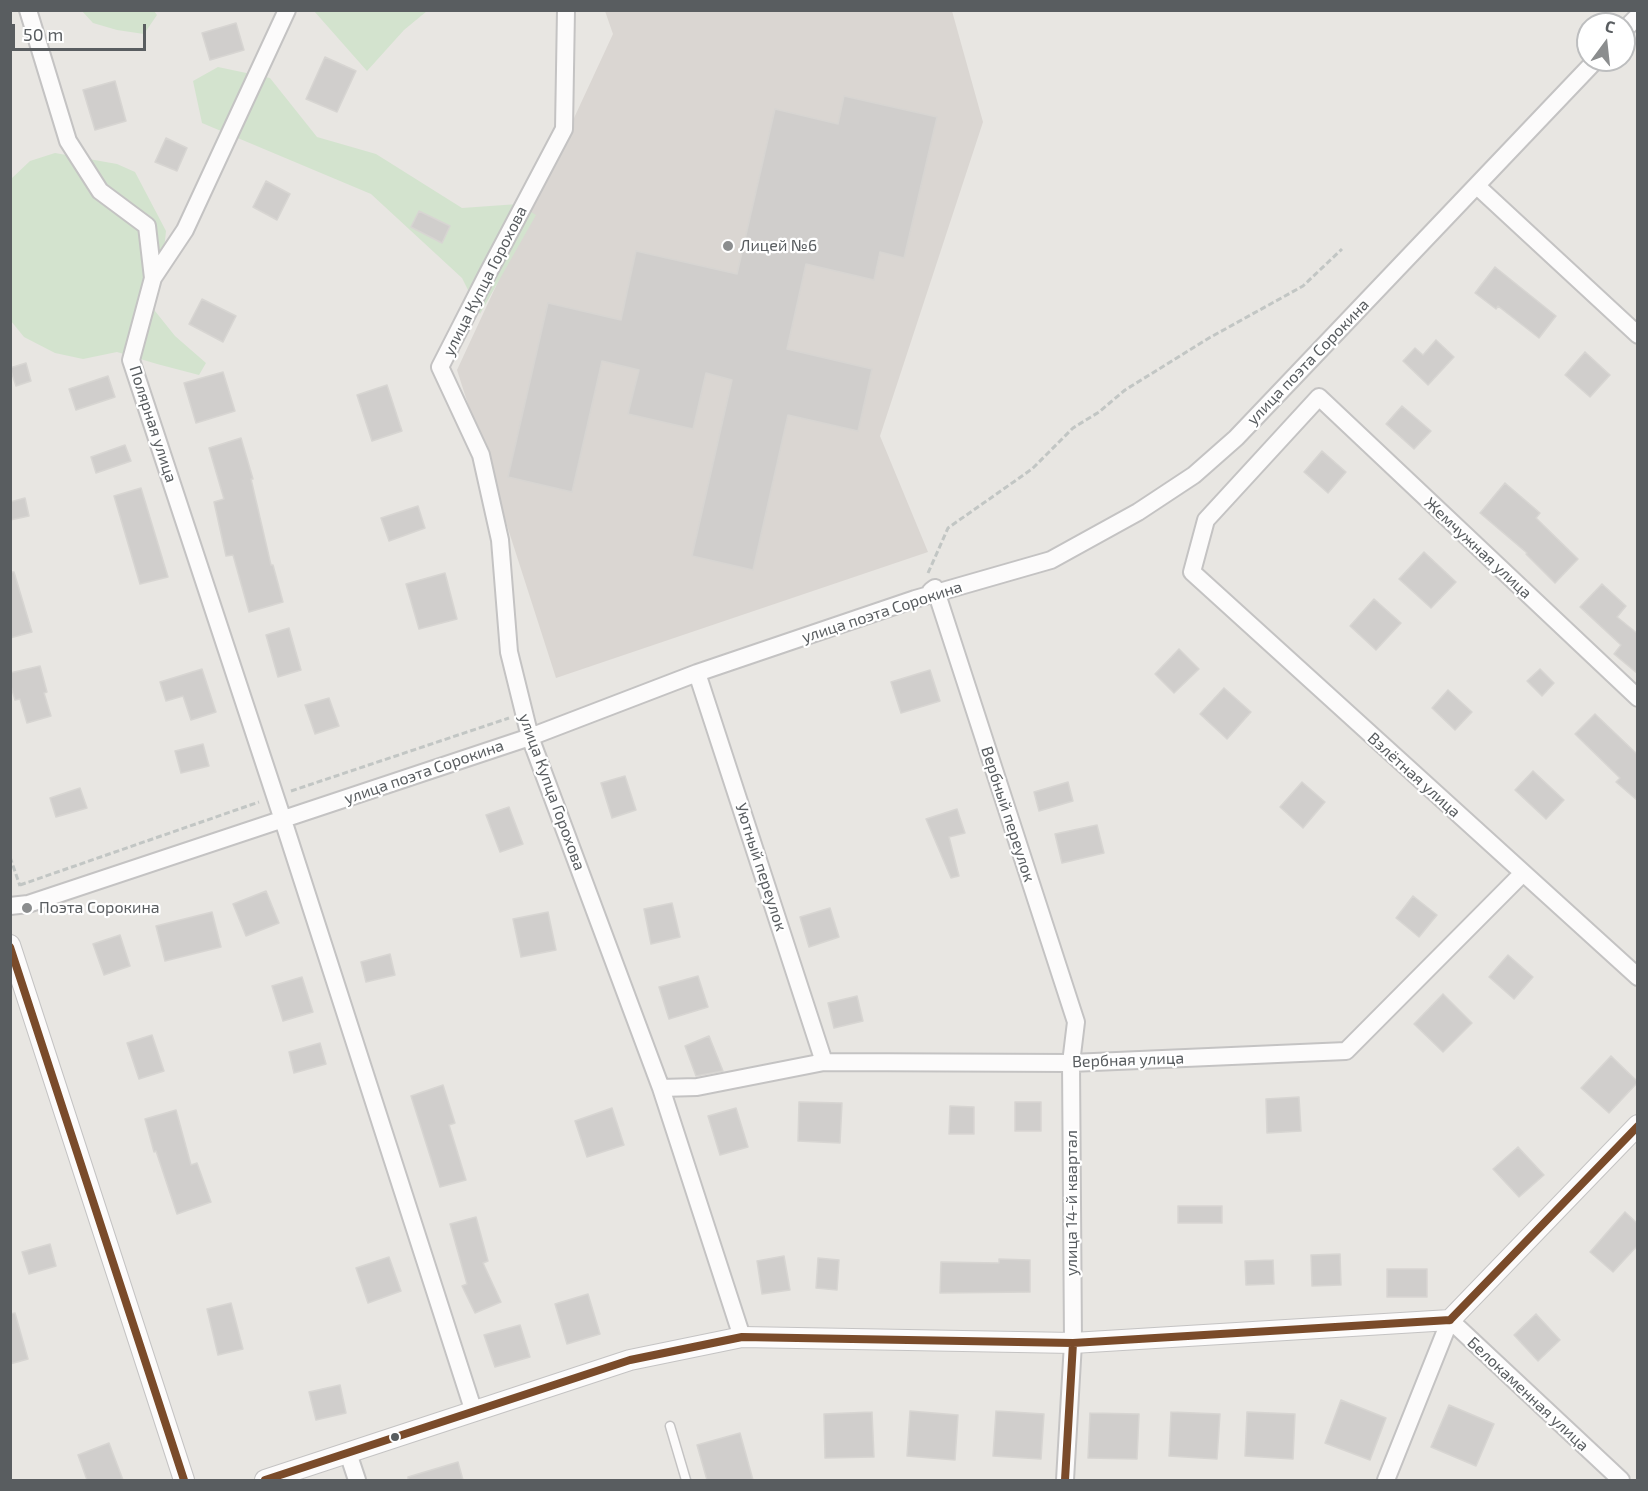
<!DOCTYPE html>
<html>
<head>
<meta charset="utf-8">
<style>
  body { margin:0 }
  #map { position:relative; width:1648px; height:1491px; overflow:hidden; background:#e8e6e2; font-family:"Exo 2",sans-serif }
  canvas { display:block }
  .frame { position:absolute; inset:0; border:12px solid #595d60; pointer-events:none }
  .north { position:absolute; left:1576px; top:12px; width:60px; height:60px; box-sizing:border-box; background:#fff; border:2px solid #bdbebf; border-radius:50%; rotate:15deg; font-size:16px; font-weight:700; line-height:24px; text-align:center; color:#595d60 }
  .north::after { content:''; display:block; margin:auto; width:21px; height:27px; background:#8b8d8e; clip-path:polygon(50% 0,100% 100%,50% 72%,0 100%) }
  .scale { position:absolute; left:12px; top:24px; width:134px; height:27px; box-sizing:border-box; border:3px solid #595d60; border-top:0; padding-left:8px; font-size:18px; line-height:21px; white-space:nowrap; color:#595d60; -webkit-text-stroke:4px #fff; paint-order:stroke }
</style>
</head>
<body>
<div id="map">
<canvas width="1648" height="1491"></canvas>
<div class="frame"></div>
<div class="north">С</div>
<div class="scale">50 m</div>
</div>
<script>
const context = document.querySelector('canvas').getContext('2d');
context.lineJoin = 'round';
function paint(path, color) {
  context.fillStyle = color;
  context.fill(path, 'evenodd');
}
function shape(rows) {
  const path = new Path2D();
  for (const r of rows) {
    path.moveTo(r[0], r[1]);
    for (let i = 2; i < r.length; i += 2) path.lineTo(r[i], r[i + 1]);
  }
  return path;
}
function trace(path, color, width, dash) {
  context.strokeStyle = color;
  context.lineWidth = width;
  context.lineCap = dash ? 'butt' : 'round';
  context.setLineDash(dash || []);
  context.stroke(path);
}
function label(font, color, halo, rows, align = 'center') {
  context.font = font + ' "Exo 2",sans-serif';
  context.lineWidth = 4.5;
  context.setLineDash([]);
  context.textBaseline = 'middle';
  context.strokeStyle = halo;
  context.fillStyle = color;
  for (const [text, x, y, turn = 0] of rows) {
    context.save();
    context.translate(x, y);
    context.rotate((+turn || 0) * Math.PI / 180);
    context.textAlign = isNaN(turn) ? turn : align;
    if (halo) context.strokeText(text, 0, 0);
    context.fillText(text, 0, 0);
    context.restore();
  }
}
paint(shape([
  [605,11,952,11,983,122,880,436,928,552,556,678,457,370,613,34]
]), '#dad6d2');
paint(shape([
  [82,11,154,11,157,15,144,34,117,30,93,23],
  [314,11,427,11,404,30,367,71],
  [218,67,270,78,317,137,376,154,462,208,518,204,536,215,480,314,462,278,371,194,202,123,193,81],
  [55,153,117,164,135,172,166,231,164,250,151,306,175,336,206,363,199,375,157,364,117,352,83,359,55,353,24,337,11,321,10,184,12,178,30,161]
]), '#d3e3ce');
const building = shape([
  [236,23,244,50,210,60,202,33,236,23],
  [325,57,356,71,337,112,306,99,325,57],
  [115,81,126,121,95,130,83,90,115,81],
  [844,96,937,117,904,258,880,252,874,280,806,264,787,349,872,369,858,431,788,415,753,570,692,556,732,380,706,373,693,429,628,414,639,370,602,361,572,492,508,477,548,303,621,320,636,251,737,274,775,109,838,124,844,96],
  [166,138,187,148,177,171,155,162,166,138],
  [266,181,290,194,277,220,253,207,266,181],
  [419,211,450,226,442,243,411,227,419,211],
  [1495,267,1556,316,1539,338,1498,306,1496,309,1475,293,1495,267],
  [202,299,236,316,223,342,189,324,202,299],
  [1436,340,1454,357,1428,385,1403,361,1415,348,1423,355,1436,340],
  [1585,352,1610,375,1590,397,1565,375,1585,352],
  [26,363,31,381,16,386,10,368,26,363],
  [223,372,235,411,196,423,184,383,223,372],
  [108,376,115,397,76,410,69,389,108,376],
  [387,385,402,431,372,441,357,395,387,385],
  [1402,406,1431,431,1414,449,1386,424,1402,406],
  [241,438,253,479,251,479,271,565,273,565,283,602,249,612,233,555,226,556,214,502,224,499,209,448,241,438],
  [125,445,131,461,96,473,91,457,125,445],
  [1322,451,1346,472,1328,493,1304,472,1322,451],
  [1505,483,1540,513,1536,518,1578,559,1555,583,1526,554,1527,553,1480,513,1505,483],
  [141,488,168,577,140,584,114,496,141,488],
  [25,498,29,516,10,520,10,502,25,498],
  [418,506,425,528,389,541,381,518,418,506],
  [1424,552,1456,582,1431,608,1399,579,1424,552],
  [10,572,14,572,32,632,10,638,10,572],
  [445,573,457,619,419,629,406,584,445,573],
  [1602,584,1626,606,1617,617,1638,634,1638,674,1614,654,1621,645,1580,607,1602,584],
  [1374,599,1401,623,1376,650,1350,626,1374,599],
  [289,628,301,670,278,677,266,635,289,628],
  [1179,649,1199,669,1174,693,1155,674,1179,649],
  [40,666,47,692,44,693,51,716,27,723,20,699,15,700,10,683,10,673,40,666],
  [202,669,216,712,191,720,183,696,166,701,160,682,202,669],
  [1540,669,1554,683,1542,696,1527,681,1540,669],
  [930,670,940,701,901,713,891,682,930,670],
  [1224,688,1251,712,1227,739,1200,714,1224,688],
  [1448,690,1472,712,1455,730,1432,708,1448,690],
  [329,698,339,726,315,734,305,705,329,698],
  [1595,714,1638,755,1638,801,1616,782,1620,778,1575,734,1595,714],
  [203,744,209,766,181,773,175,751,203,744],
  [1533,771,1564,800,1546,819,1515,790,1533,771],
  [625,776,636,810,612,818,601,783,625,776],
  [1068,782,1073,801,1039,811,1034,792,1068,782],
  [1302,782,1325,802,1303,828,1280,807,1302,782],
  [80,788,87,808,56,817,50,798,80,788],
  [509,807,523,844,500,852,486,815,509,807],
  [957,809,965,833,949,837,959,876,951,878,926,819,957,809],
  [1097,825,1104,853,1062,863,1055,834,1097,825],
  [266,891,279,923,246,936,233,904,266,891],
  [1413,896,1437,915,1419,937,1396,918,1413,896],
  [672,903,680,937,651,944,644,909,672,903],
  [830,908,839,937,809,947,800,917,830,908],
  [212,912,221,947,165,961,156,926,212,912],
  [548,912,556,950,521,957,513,919,548,912],
  [120,935,130,966,104,975,93,944,120,935],
  [390,954,395,975,366,982,361,962,390,954],
  [1508,955,1533,977,1514,999,1489,977,1508,955],
  [698,976,708,1007,669,1019,659,987,698,976],
  [302,977,313,1012,283,1021,272,986,302,977],
  [1443,994,1472,1023,1443,1052,1414,1024,1443,994],
  [857,996,863,1021,834,1028,828,1003,857,996],
  [152,1035,164,1071,139,1079,127,1043,152,1035],
  [709,1036,723,1071,696,1076,685,1046,709,1036],
  [320,1043,326,1064,294,1073,289,1052,320,1043],
  [1611,1056,1638,1082,1609,1113,1581,1088,1611,1056],
  [443,1085,455,1123,449,1125,466,1180,440,1187,411,1096,443,1085],
  [1299,1097,1301,1131,1267,1133,1266,1099,1299,1097],
  [799,1102,842,1103,840,1143,798,1141,799,1102],
  [1015,1102,1041,1102,1041,1131,1015,1131,1015,1102],
  [950,1106,974,1107,974,1134,949,1134,950,1106],
  [612,1108,624,1145,587,1157,575,1121,612,1108],
  [736,1108,748,1147,720,1155,708,1116,736,1108],
  [176,1110,191,1165,197,1163,211,1202,177,1214,156,1151,154,1152,145,1119,176,1110],
  [1518,1147,1544,1175,1519,1197,1493,1169,1518,1147],
  [1178,1206,1222,1206,1222,1223,1178,1223,1178,1206],
  [1625,1212,1638,1224,1638,1245,1613,1272,1590,1252,1625,1212],
  [476,1217,488,1261,483,1263,501,1302,475,1313,462,1286,467,1284,450,1224,476,1217],
  [50,1244,56,1266,29,1274,22,1252,50,1244],
  [1340,1254,1341,1285,1312,1286,1311,1255,1340,1254],
  [784,1256,790,1290,762,1294,757,1261,784,1256],
  [389,1257,401,1291,368,1303,356,1268,389,1257],
  [818,1258,839,1260,837,1290,816,1288,818,1258],
  [999,1259,1030,1260,1030,1292,940,1293,941,1262,999,1263,999,1259],
  [1273,1260,1274,1284,1246,1285,1245,1261,1273,1260],
  [1387,1269,1427,1269,1427,1297,1387,1297,1387,1269],
  [588,1294,600,1334,567,1344,555,1304,588,1294],
  [231,1303,243,1349,218,1355,207,1309,231,1303],
  [15,1313,28,1359,10,1364,10,1314,15,1313],
  [1536,1314,1560,1340,1538,1361,1514,1335,1536,1314],
  [520,1325,530,1357,495,1367,484,1335,520,1325],
  [340,1385,346,1413,316,1420,309,1392,340,1385],
  [1341,1400,1386,1418,1370,1460,1325,1443,1341,1400],
  [1449,1405,1494,1424,1476,1466,1431,1447,1449,1405],
  [910,1411,958,1415,955,1460,907,1456,910,1411],
  [996,1411,1044,1414,1041,1459,993,1456,996,1411],
  [872,1412,874,1457,825,1458,824,1414,872,1412],
  [1171,1412,1220,1414,1217,1459,1169,1456,1171,1412],
  [1247,1412,1295,1414,1293,1459,1245,1456,1247,1412],
  [1090,1413,1139,1414,1137,1459,1088,1458,1090,1413],
  [740,1433,753,1480,707,1480,697,1445,740,1433],
  [109,1443,123,1480,87,1480,78,1455,109,1443],
  [458,1462,463,1480,408,1480,408,1477,458,1462]
]);
paint(building, '#d0cecc');
trace(building, '#d7d5d2', 1.5);
const service = shape([
  [670,1426,686,1480]
]);
const minor = shape([
  [28,10,68,141,100,191,147,226,153,278],
  [287,10,185,230,153,278,131,360,283,820,474,1412],
  [566,10,564,129,488,273,440,367,481,455,500,540,509,652,530,737,661,1088,742,1337],
  [1624,30,1638,16],
  [1477,186,1638,335],
  [931,591,935,588,1076,1022,1071,1063,1073,1343,1065,1480],
  [697,673,824,1062],
  [1638,698,1319,397,1206,520,1192,572,1638,977],
  [10,906,28,904,530,737,697,673,915,599,1051,560,1138,512,1194,475,1236,438,1596,60],
  [661,1088,697,1087,824,1062,1071,1063,1346,1051,1523,873],
  [348,1453,357,1480],
  [1386,1480,1450,1320,1621,1480]
]);
const tertiary = shape([
  [10,945,184,1480],
  [265,1480,630,1360,742,1337,1073,1343,1450,1320,1638,1125]
]);
trace(service, '#c4c3c3', 11);
trace(minor, '#c4c3c3', 20);
trace(tertiary, '#c4c3c3', 22);
trace(shape([
  [928,573,948,528,1032,469,1073,428,1099,412,1125,390,1209,338,1303,286,1342,249],
  [291,791,509,718],
  [10,857,20,886],
  [20,885,259,802]
]), '#c2c6c4', 3, [6, 3]);
trace(service, '#fcfbfb', 8);
trace(minor, '#fcfbfb', 16);
trace(tertiary, '#fcfbfb', 20);
trace(shape([
  [10,947,184,1480],
  [1450,1320,1638,1126],
  [265,1480,630,1360,742,1337,1073,1343,1450,1320],
  [1065,1480,1073,1343]
]), '#7a4b2a', 8);
for (const [x, y, r, color] of [
  [728,246,6,"#8b8d8e"],
  [27,908,6,"#8b8d8e"],
  [395,1437,5,"#595d60"]
]) {
  const dot = new Path2D();
  dot.arc(x, y, r, 0, 2 * Math.PI);
  context.fillStyle = color;
  context.fill(dot);
  trace(dot, '#fff', 2);
}
label('16px', '#595d60', '#fff', [
  ["Лицей №6",740,246],
  ["Поэта Сорокина",39,908]
], 'left');
label('16px', '#595d60', '#fff', [
  ["улица Купца Горохова",485,281,-63],
  ["улица поэта Сорокина",1308,362,-46],
  ["Полярная улица",153,424,72],
  ["Жемчужная улица",1478,548,43],
  ["улица поэта Сорокина",882,612,-18],
  ["улица поэта Сорокина",424,772,-19],
  ["Взлётная улица",1414,775,42],
  ["улица Купца Горохова",552,792,70],
  ["Вербный переулок",1008,814,72],
  ["Уютный переулок",761,867,72],
  ["Вербная улица",1128,1060,-2],
  ["улица 14-й квартал",1072,1203,-90],
  ["Белокаменная улица",1528,1394,43]
]);
</script>
</body>
</html>
